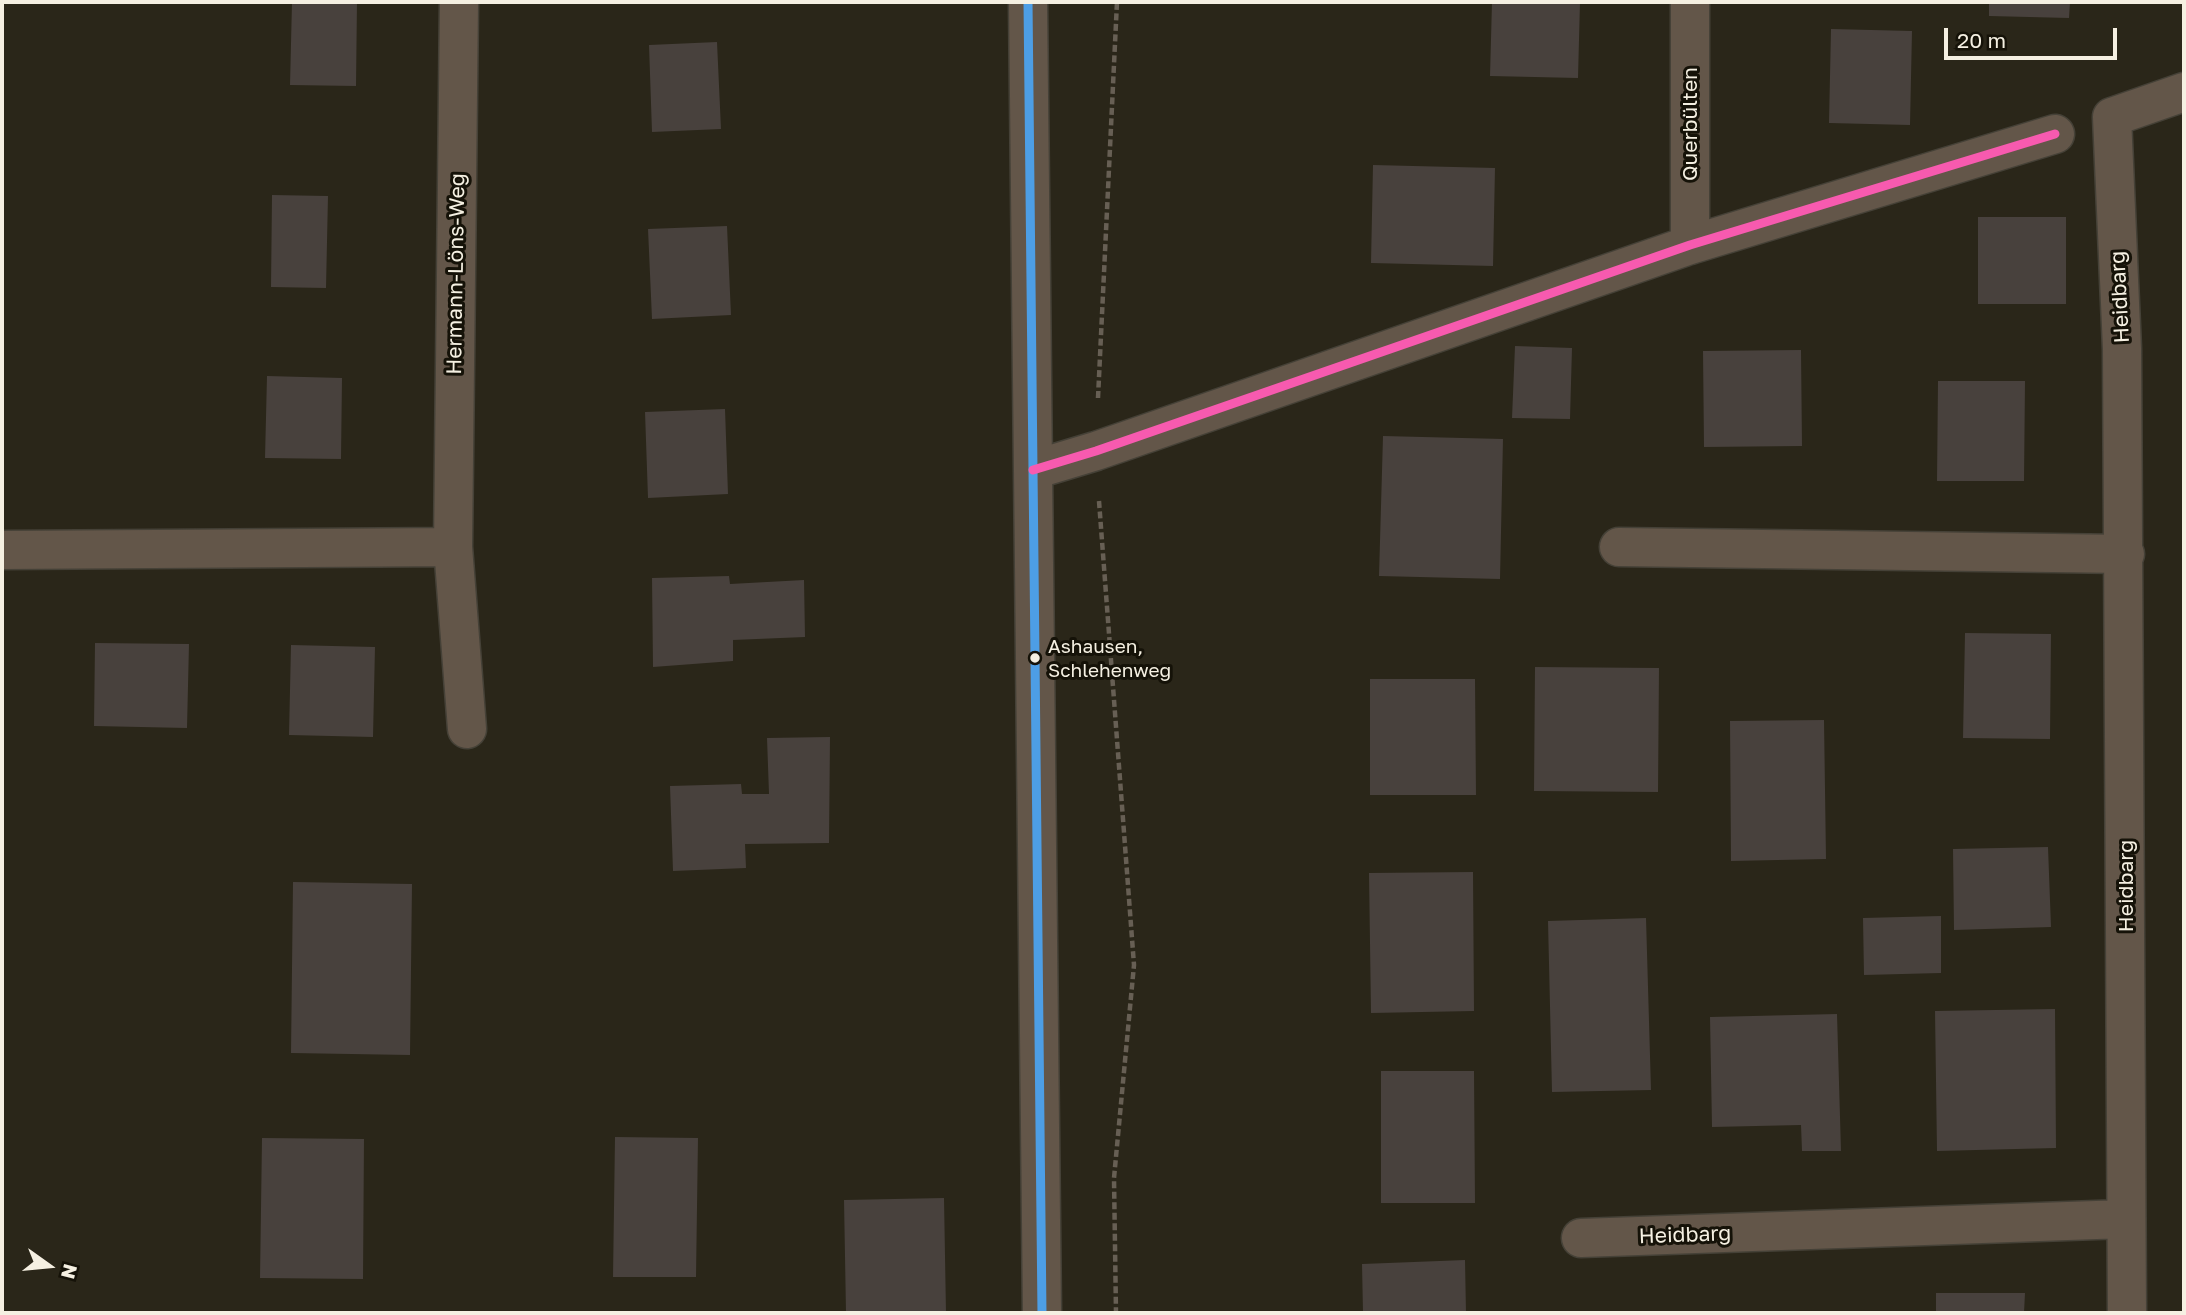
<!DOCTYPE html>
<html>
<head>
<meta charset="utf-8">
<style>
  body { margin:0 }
  #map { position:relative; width:2186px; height:1315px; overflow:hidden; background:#2a2619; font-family:"Golos Text",sans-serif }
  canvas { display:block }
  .frame { position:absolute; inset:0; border:4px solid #f5f0e2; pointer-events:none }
  .north { position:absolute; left:14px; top:1231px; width:70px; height:70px; -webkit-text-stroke:5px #151208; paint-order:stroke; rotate:105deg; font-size:19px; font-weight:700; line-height:28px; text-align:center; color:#f5f0e2 }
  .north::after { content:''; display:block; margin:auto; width:24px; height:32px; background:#f5f0e2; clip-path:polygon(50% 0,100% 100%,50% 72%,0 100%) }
  .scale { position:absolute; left:1944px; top:28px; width:173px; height:32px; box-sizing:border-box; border:4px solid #f5f0e2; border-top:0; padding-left:9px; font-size:21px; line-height:24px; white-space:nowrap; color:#f5f0e2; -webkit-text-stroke:5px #151208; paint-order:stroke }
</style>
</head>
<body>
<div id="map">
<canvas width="2186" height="1315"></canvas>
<div class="frame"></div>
<div class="north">N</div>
<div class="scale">20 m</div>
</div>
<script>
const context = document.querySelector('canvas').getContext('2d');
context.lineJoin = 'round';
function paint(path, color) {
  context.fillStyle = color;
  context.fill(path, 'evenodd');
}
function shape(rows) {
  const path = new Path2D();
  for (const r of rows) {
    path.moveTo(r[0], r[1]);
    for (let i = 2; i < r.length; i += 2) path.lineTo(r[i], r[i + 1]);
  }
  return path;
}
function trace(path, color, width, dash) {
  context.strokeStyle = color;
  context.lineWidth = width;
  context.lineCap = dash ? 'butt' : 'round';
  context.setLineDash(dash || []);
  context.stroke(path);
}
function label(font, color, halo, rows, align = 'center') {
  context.font = font + ' "Golos Text",sans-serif';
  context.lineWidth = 6;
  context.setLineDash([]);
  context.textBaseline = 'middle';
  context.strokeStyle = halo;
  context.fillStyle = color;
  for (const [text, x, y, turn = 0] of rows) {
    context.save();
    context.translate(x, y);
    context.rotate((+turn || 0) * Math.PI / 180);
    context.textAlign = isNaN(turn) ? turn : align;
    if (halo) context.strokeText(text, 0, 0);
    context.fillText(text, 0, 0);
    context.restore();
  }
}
paint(shape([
  [292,2,357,2,356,86,290,85],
  [1492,2,1580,2,1578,78,1490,76],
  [1989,2,2070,2,2069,18,1989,16],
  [1831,29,1912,31,1910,125,1829,123],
  [717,42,721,129,652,132,649,45],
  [1373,165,1495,168,1493,266,1371,263],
  [272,195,328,196,326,288,271,287],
  [1978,217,2066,217,2066,304,1978,304],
  [727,226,731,315,652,319,648,229],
  [1515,346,1572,348,1570,419,1512,418],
  [1801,350,1802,446,1704,447,1703,351],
  [267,376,342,378,341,459,265,458],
  [1938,381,2025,381,2024,481,1937,481],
  [725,409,728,494,648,498,645,412],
  [1383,436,1503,439,1500,579,1379,576],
  [729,576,730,584,804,580,805,637,733,640,733,661,653,667,652,578],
  [1965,633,2051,634,2050,739,1963,738],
  [95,643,189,644,187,728,94,726],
  [291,645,375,647,373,737,289,735],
  [1535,667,1659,668,1658,792,1534,791],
  [1370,679,1475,679,1476,795,1370,795],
  [1824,720,1826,859,1731,861,1730,721],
  [830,737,829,843,745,844,746,868,673,871,670,786,741,784,742,794,769,794,767,738],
  [2048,847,2051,927,1954,930,1953,849],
  [1473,872,1474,1011,1371,1013,1369,873],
  [293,882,412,884,410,1055,291,1053],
  [1941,916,1941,973,1864,975,1863,918],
  [1646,918,1651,1090,1552,1092,1548,921],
  [2055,1009,2056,1148,1937,1151,1935,1011],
  [1837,1014,1841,1151,1802,1151,1801,1125,1712,1127,1710,1017],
  [1381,1071,1474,1071,1475,1203,1381,1203],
  [615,1137,698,1138,696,1277,613,1277],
  [262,1138,364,1139,363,1279,260,1278],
  [944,1198,946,1313,846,1313,844,1200],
  [1465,1260,1466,1313,1363,1313,1362,1264],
  [1936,1293,2025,1293,2024,1313,1936,1313]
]), '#48413d');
const street = shape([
  [459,2,453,547,467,729],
  [1028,2,1042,1313],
  [1690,2,1690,245],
  [1033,470,1096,451,1690,245,2055,134],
  [1619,547,2125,554],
  [2,550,453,547],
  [1581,1238,2125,1219],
  [2127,1313,2122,349,2112,117,2184,92]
]);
trace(street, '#454137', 41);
trace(shape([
  [1098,398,1117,2],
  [1099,501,1134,965,1114,1178,1116,1313]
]), '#675f54', 4.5, [7, 3.5]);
trace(street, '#635649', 38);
trace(shape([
  [1028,2,1042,1313]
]), '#4d9ee5', 9);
trace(shape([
  [1033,470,1096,451,1690,245,2055,134]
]), '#f75aaf', 9);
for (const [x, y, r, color] of [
  [1035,658,6,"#f5f0e2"]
]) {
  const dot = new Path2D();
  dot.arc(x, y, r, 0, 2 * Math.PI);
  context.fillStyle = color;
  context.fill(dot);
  trace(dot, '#151208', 2.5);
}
label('19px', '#f5f0e2', '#151208', [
  ["Ashausen,",1048,647],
  ["Schlehenweg",1048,671]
], 'left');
label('21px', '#f5f0e2', '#151208', [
  ["Querbülten",1690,124,-90],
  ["Hermann-Löns-Weg",456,274,-89],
  ["Heidbarg",2120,297,-93],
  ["Heidbarg",2126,886,-90],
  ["Heidbarg",1685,1235,-2]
]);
</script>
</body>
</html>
